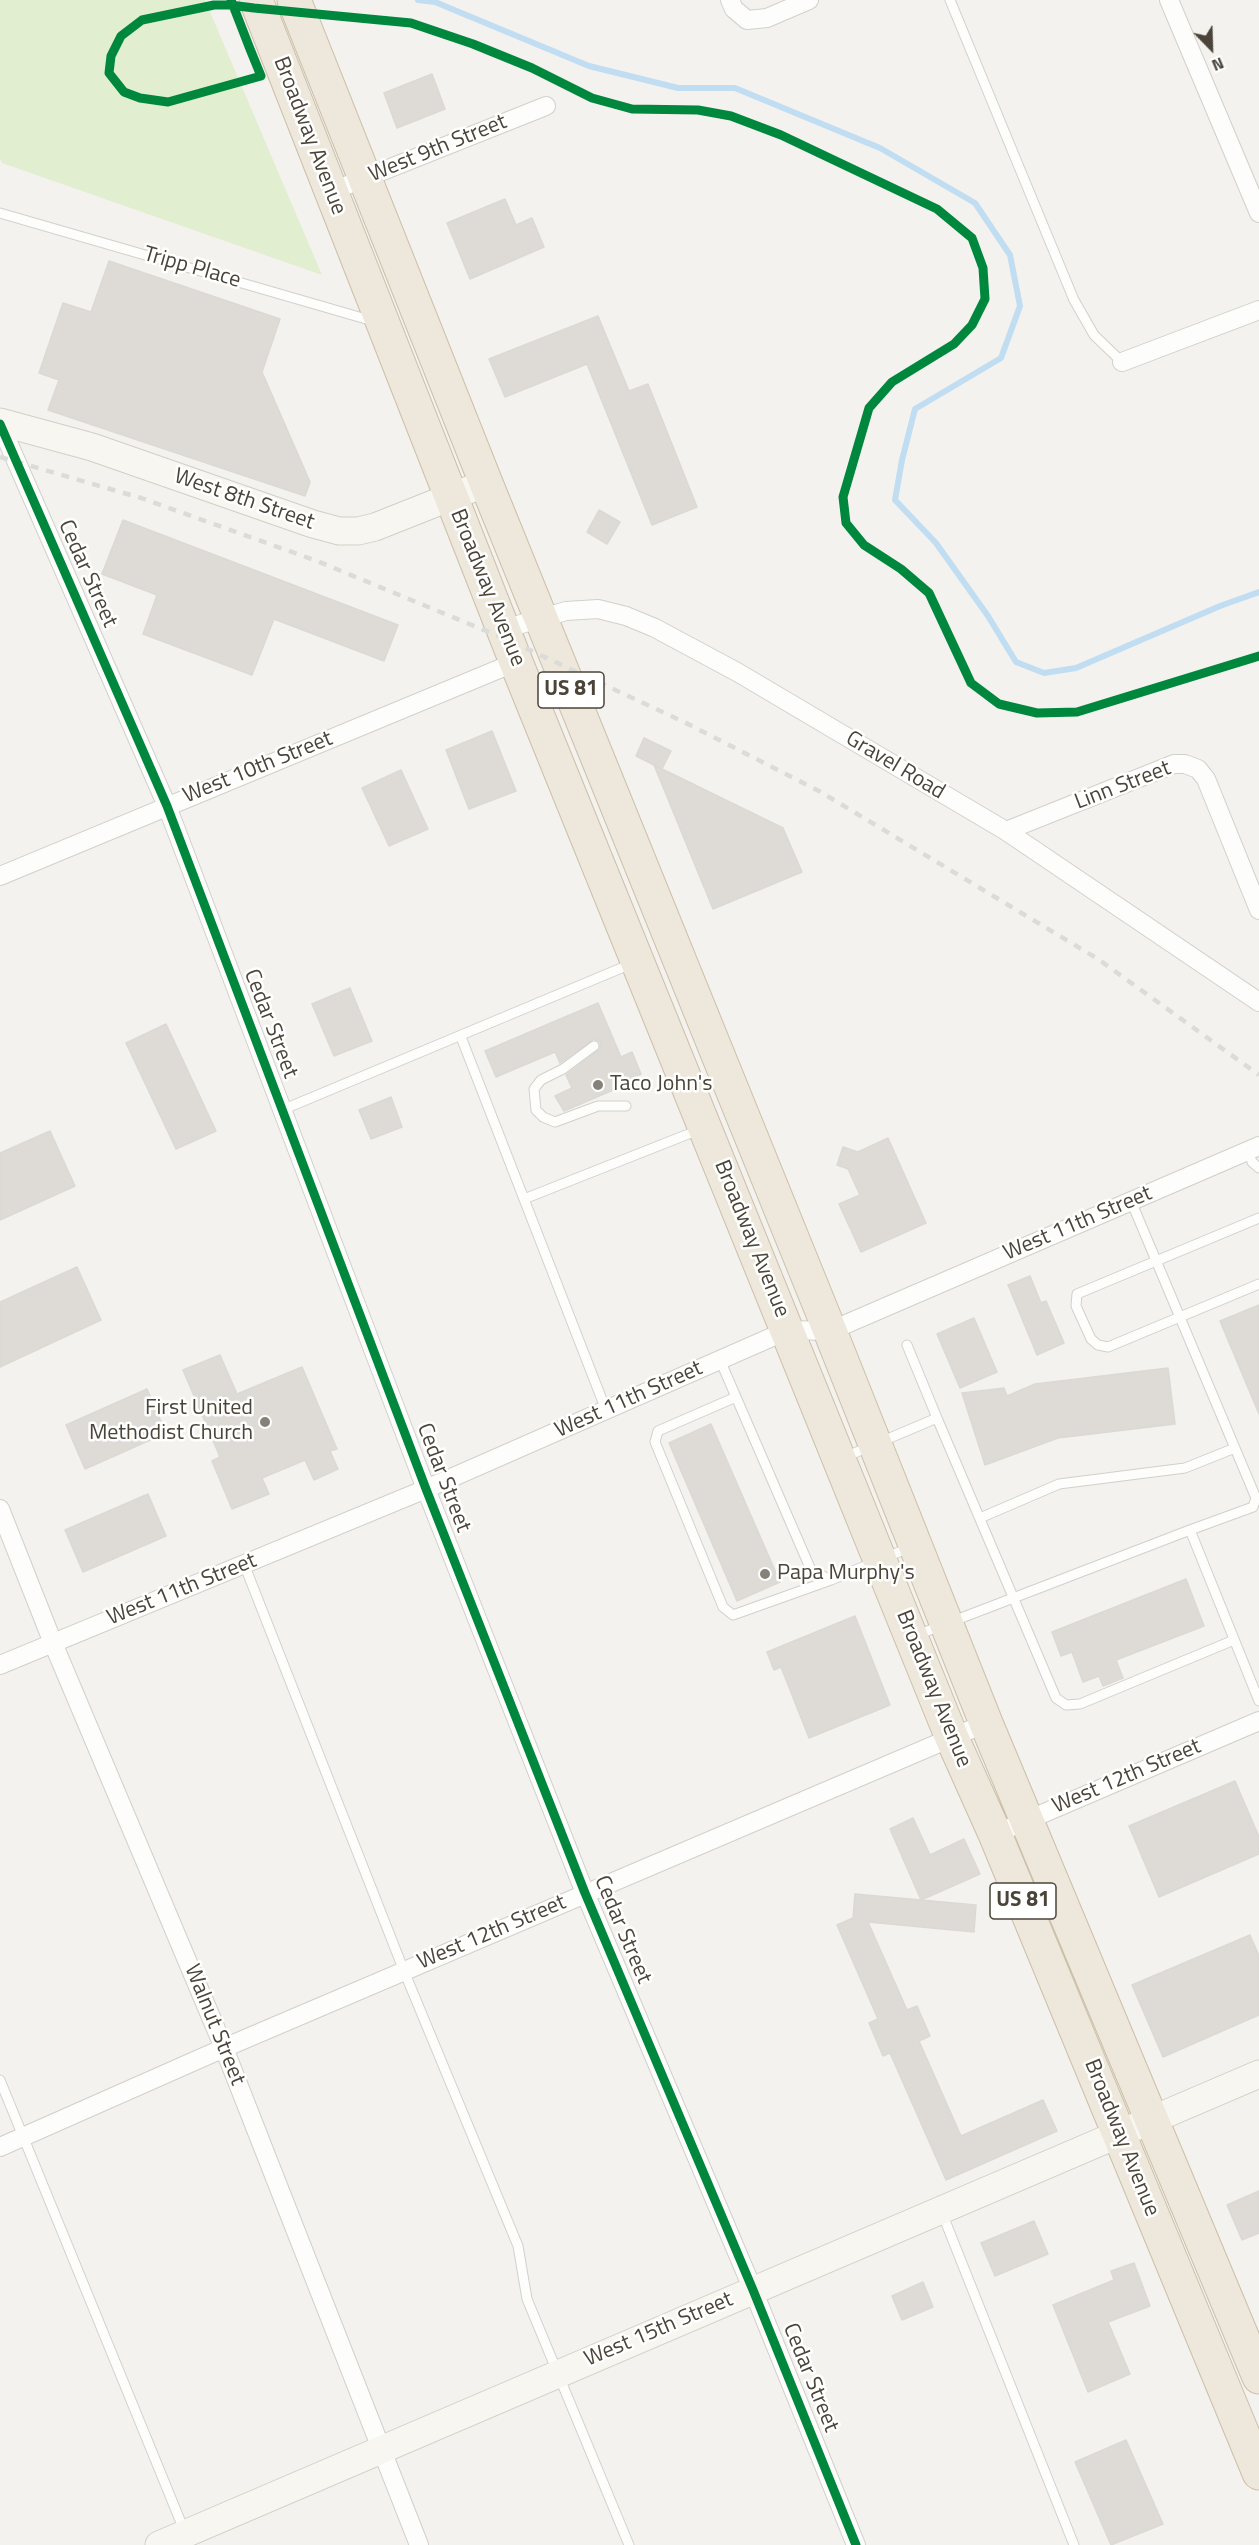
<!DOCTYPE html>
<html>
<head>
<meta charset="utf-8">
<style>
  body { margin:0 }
  #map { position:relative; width:1259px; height:2545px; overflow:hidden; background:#f4f2ee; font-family:"Titillium Web",sans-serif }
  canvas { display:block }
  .north { position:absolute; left:1181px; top:18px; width:60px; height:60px; -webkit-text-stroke:4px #fff; paint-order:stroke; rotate:157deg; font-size:16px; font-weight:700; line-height:24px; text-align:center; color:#4b4439 }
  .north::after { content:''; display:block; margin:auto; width:21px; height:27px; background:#4b4439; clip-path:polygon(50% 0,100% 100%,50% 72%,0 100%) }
</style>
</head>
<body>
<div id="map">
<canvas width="1259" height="2545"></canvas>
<div class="north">N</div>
</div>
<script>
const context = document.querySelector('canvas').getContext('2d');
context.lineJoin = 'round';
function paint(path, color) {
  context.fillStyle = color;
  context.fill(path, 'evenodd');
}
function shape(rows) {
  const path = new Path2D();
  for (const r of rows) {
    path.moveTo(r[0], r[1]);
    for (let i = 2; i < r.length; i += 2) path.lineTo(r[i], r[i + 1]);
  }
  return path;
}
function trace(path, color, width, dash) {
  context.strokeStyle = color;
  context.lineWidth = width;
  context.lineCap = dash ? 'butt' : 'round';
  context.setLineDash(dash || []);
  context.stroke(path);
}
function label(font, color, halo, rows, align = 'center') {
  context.font = font + ' "Titillium Web",sans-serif';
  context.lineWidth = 5;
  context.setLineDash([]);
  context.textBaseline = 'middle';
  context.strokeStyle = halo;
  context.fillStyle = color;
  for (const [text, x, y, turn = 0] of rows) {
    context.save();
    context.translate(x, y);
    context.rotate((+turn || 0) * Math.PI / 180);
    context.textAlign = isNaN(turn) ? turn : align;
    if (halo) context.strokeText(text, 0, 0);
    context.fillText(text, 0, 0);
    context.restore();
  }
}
paint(shape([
  [0,0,205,0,322,275,2,163,0,159]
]), '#e1eecf');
trace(shape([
  [418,0,435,2,589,66,678,88,735,88,880,148,975,203,1010,255,1020,306,1001,358,915,409,902,460,895,500,936,543,988,616,1016,662,1044,673,1076,668,1220,606,1259,592]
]), '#c0ddf1', 6);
const building = shape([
  [432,74,445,109,397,128,384,93,432,74],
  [505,199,516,225,532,218,544,247,470,279,447,223,505,199],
  [109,261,280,319,262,372,310,482,305,496,48,410,59,380,39,373,63,303,91,312,109,261],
  [598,316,629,391,648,384,697,507,652,525,587,364,505,397,489,359,598,316],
  [599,510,620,522,607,544,587,532,599,510],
  [123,520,398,625,384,661,274,619,252,675,143,634,157,595,102,574,123,520],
  [492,731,516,791,469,809,446,750,492,731],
  [644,738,671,751,662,769,636,756,644,738],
  [654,765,783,828,802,872,713,909,654,765],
  [401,770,428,829,389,846,362,788,401,770],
  [350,988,372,1041,334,1056,312,1004,350,988],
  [598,1003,621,1057,632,1052,641,1074,630,1079,632,1082,564,1111,555,1096,572,1088,566,1075,600,1049,600,1042,594,1039,560,1063,555,1052,496,1077,485,1051,598,1003],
  [166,1024,216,1131,176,1149,126,1043,166,1024],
  [391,1097,402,1127,371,1139,359,1110,391,1097],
  [50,1131,75,1186,0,1220,0,1153,50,1131],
  [888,1138,926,1223,861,1252,839,1204,860,1195,848,1169,837,1165,843,1147,858,1152,888,1138],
  [77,1267,101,1320,0,1367,0,1302,77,1267],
  [1030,1276,1041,1303,1046,1301,1064,1343,1037,1355,1008,1285,1030,1276],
  [1259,1305,1259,1414,1220,1321,1259,1305],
  [974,1318,997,1372,960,1388,937,1334,974,1318],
  [220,1355,237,1394,302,1367,337,1449,330,1451,338,1469,314,1480,305,1460,262,1478,269,1494,232,1509,212,1461,220,1457,183,1370,220,1355],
  [1168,1368,1175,1424,1058,1438,985,1465,962,1393,1004,1388,1007,1396,1035,1384,1168,1368],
  [147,1389,166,1433,85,1469,66,1425,147,1389],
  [711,1424,780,1582,737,1601,669,1443,711,1424],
  [148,1494,166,1536,83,1572,65,1530,148,1494],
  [1186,1579,1204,1626,1116,1660,1123,1678,1103,1686,1099,1676,1083,1682,1072,1652,1061,1656,1052,1632,1186,1579],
  [855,1616,890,1705,809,1738,781,1667,774,1670,767,1652,855,1616],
  [1235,1781,1259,1837,1259,1854,1159,1897,1129,1826,1235,1781],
  [913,1818,930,1855,964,1839,980,1874,921,1900,890,1829,913,1818],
  [855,1894,976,1905,974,1932,868,1922,907,2010,917,2006,930,2036,919,2041,961,2136,1043,2100,1057,2131,946,2180,890,2053,883,2056,869,2023,878,2019,837,1925,853,1918,855,1894],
  [1250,1935,1259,1956,1259,2015,1163,2057,1132,1985,1250,1935],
  [1259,2191,1259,2233,1242,2240,1227,2205,1259,2191],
  [1034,2221,1048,2254,995,2276,981,2243,1034,2221],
  [1134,2263,1150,2306,1108,2322,1130,2374,1088,2392,1053,2305,1114,2280,1111,2271,1134,2263],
  [923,2282,933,2307,902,2320,892,2296,923,2282],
  [1126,2440,1163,2524,1111,2545,1075,2462,1126,2440]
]);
paint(building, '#dedbd6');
trace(building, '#dcd9d4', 1.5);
const lane = shape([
  [950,0,1074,300,1094,335,1122,362],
  [0,213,373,321],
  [461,1037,606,1410],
  [594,1046,563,1069,541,1080,534,1089,536,1110,543,1117,555,1122,598,1106,626,1106],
  [282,1110,631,964],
  [1248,1151,1252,1162,1259,1168],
  [524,1199,701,1129],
  [1131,1201,1256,1498,1253,1507,1190,1530],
  [1259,1218,1077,1294,1076,1306,1091,1339,1098,1345,1108,1347,1259,1284],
  [907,1345,937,1418],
  [720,1360,811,1570,831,1580,911,1547],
  [736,1397,658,1431,655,1442,723,1607,733,1615,831,1580],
  [845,1457,937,1418,1056,1698,1066,1705,1080,1704,1234,1640],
  [980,1518,1059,1484,1185,1468,1235,1448],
  [244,1564,404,1971,518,2246,527,2299,629,2545],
  [917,1635,1190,1530,1259,1701],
  [0,2080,184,2530],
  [942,2213,1074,2545]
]);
const street = shape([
  [730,0,734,9,747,20,767,18,809,0],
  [1169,0,1259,213],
  [330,192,546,106],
  [1122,362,1259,310],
  [0,424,167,806,426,1489,585,1893,753,2290,856,2545],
  [504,629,566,611,598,609,626,616,655,628,737,672,1006,831,1259,1002],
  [1006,831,1174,764,1185,764,1198,769,1206,779,1259,910],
  [0,876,516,662],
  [0,1509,53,1643,224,2048,419,2545],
  [0,1665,426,1489,788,1330,830,1331,1259,1146],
  [995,1834,1259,1721],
  [0,2147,224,2048,986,1723]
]);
const secondary = shape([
  [0,422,92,447,313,524,339,531,358,531,375,527,486,483],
  [159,2545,1259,2074]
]);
const highway = shape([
  [256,0,516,662,952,1738,995,1834,1259,2473],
  [294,0,486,483,830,1331,986,1723,1259,2377]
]);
trace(lane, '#d2d0cb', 11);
trace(street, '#d2d0cb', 20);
trace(secondary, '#d3cfc5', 29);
trace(highway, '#ccbfa9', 35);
trace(lane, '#fdfdfc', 9);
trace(street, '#fdfdfc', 18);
trace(secondary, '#f7f6f1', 27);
trace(highway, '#ede8db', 33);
trace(shape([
  [0,457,141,498,317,561,508,640,684,722,819,791,1098,959,1259,1075]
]), '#dbdbda', 4.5, [8, 8]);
trace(shape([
  [231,0,250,49,261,76,168,102,140,98,124,92,109,73,111,56,121,36,142,20,214,5,230,5,254,8,411,23,473,44,532,68,592,98,632,109,698,110,731,116,781,135,937,209,972,238,983,268,985,299,972,325,954,344,892,382,869,408,843,497,846,523,864,545,901,569,929,593,971,683,999,704,1037,713,1077,712,1259,656],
  [0,424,167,806,426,1489,585,1893,753,2290,856,2545]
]), '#00873e', 9);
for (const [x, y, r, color] of [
  [598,1085,6,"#868178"],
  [265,1422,6,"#868178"],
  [765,1574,6,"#868178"]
]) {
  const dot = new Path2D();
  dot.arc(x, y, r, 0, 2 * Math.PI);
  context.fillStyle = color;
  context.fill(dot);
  trace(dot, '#fff', 2);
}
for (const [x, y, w] of [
  [571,690,66],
  [1023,1901,66]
]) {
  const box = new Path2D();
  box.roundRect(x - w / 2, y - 18, w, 36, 4.5);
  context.fillStyle = '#fff';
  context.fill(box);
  trace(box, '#4b4439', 1.5);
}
label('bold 21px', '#4b4439', null, [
  ["US 81",571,690],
  ["US 81",1023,1901]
]);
label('22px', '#4b4439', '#fff', [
  ["Broadway Avenue",309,136,69],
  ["West 9th Street",438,149,-22],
  ["Tripp Place",192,268,16],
  ["West 8th Street",244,500,19],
  ["Cedar Street",87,574,66],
  ["Broadway Avenue",487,588,68],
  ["Gravel Road",895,766,31],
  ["West 10th Street",258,768,-22],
  ["Linn Street",1123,786,-21],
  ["Cedar Street",270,1024,69],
  ["West 11th Street",1078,1224,-23],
  ["Broadway Avenue",751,1239,68],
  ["West 11th Street",629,1400,-24],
  ["Cedar Street",443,1478,69],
  ["West 11th Street",182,1590,-22],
  ["Broadway Avenue",933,1689,68],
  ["West 12th Street",1127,1777,-23],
  ["Cedar Street",622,1930,67],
  ["West 12th Street",492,1933,-23],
  ["Walnut Street",214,2025,68],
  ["Broadway Avenue",1121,2138,68],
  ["West 15th Street",659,2330,-23],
  ["Cedar Street",810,2378,68]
]);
label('22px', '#4b4439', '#fff', [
  ["Taco John's",610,1085],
  ["First United",253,1409,"right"],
  ["Methodist Church",253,1434,"right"],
  ["Papa Murphy's",777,1574]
], 'left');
</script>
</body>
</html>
